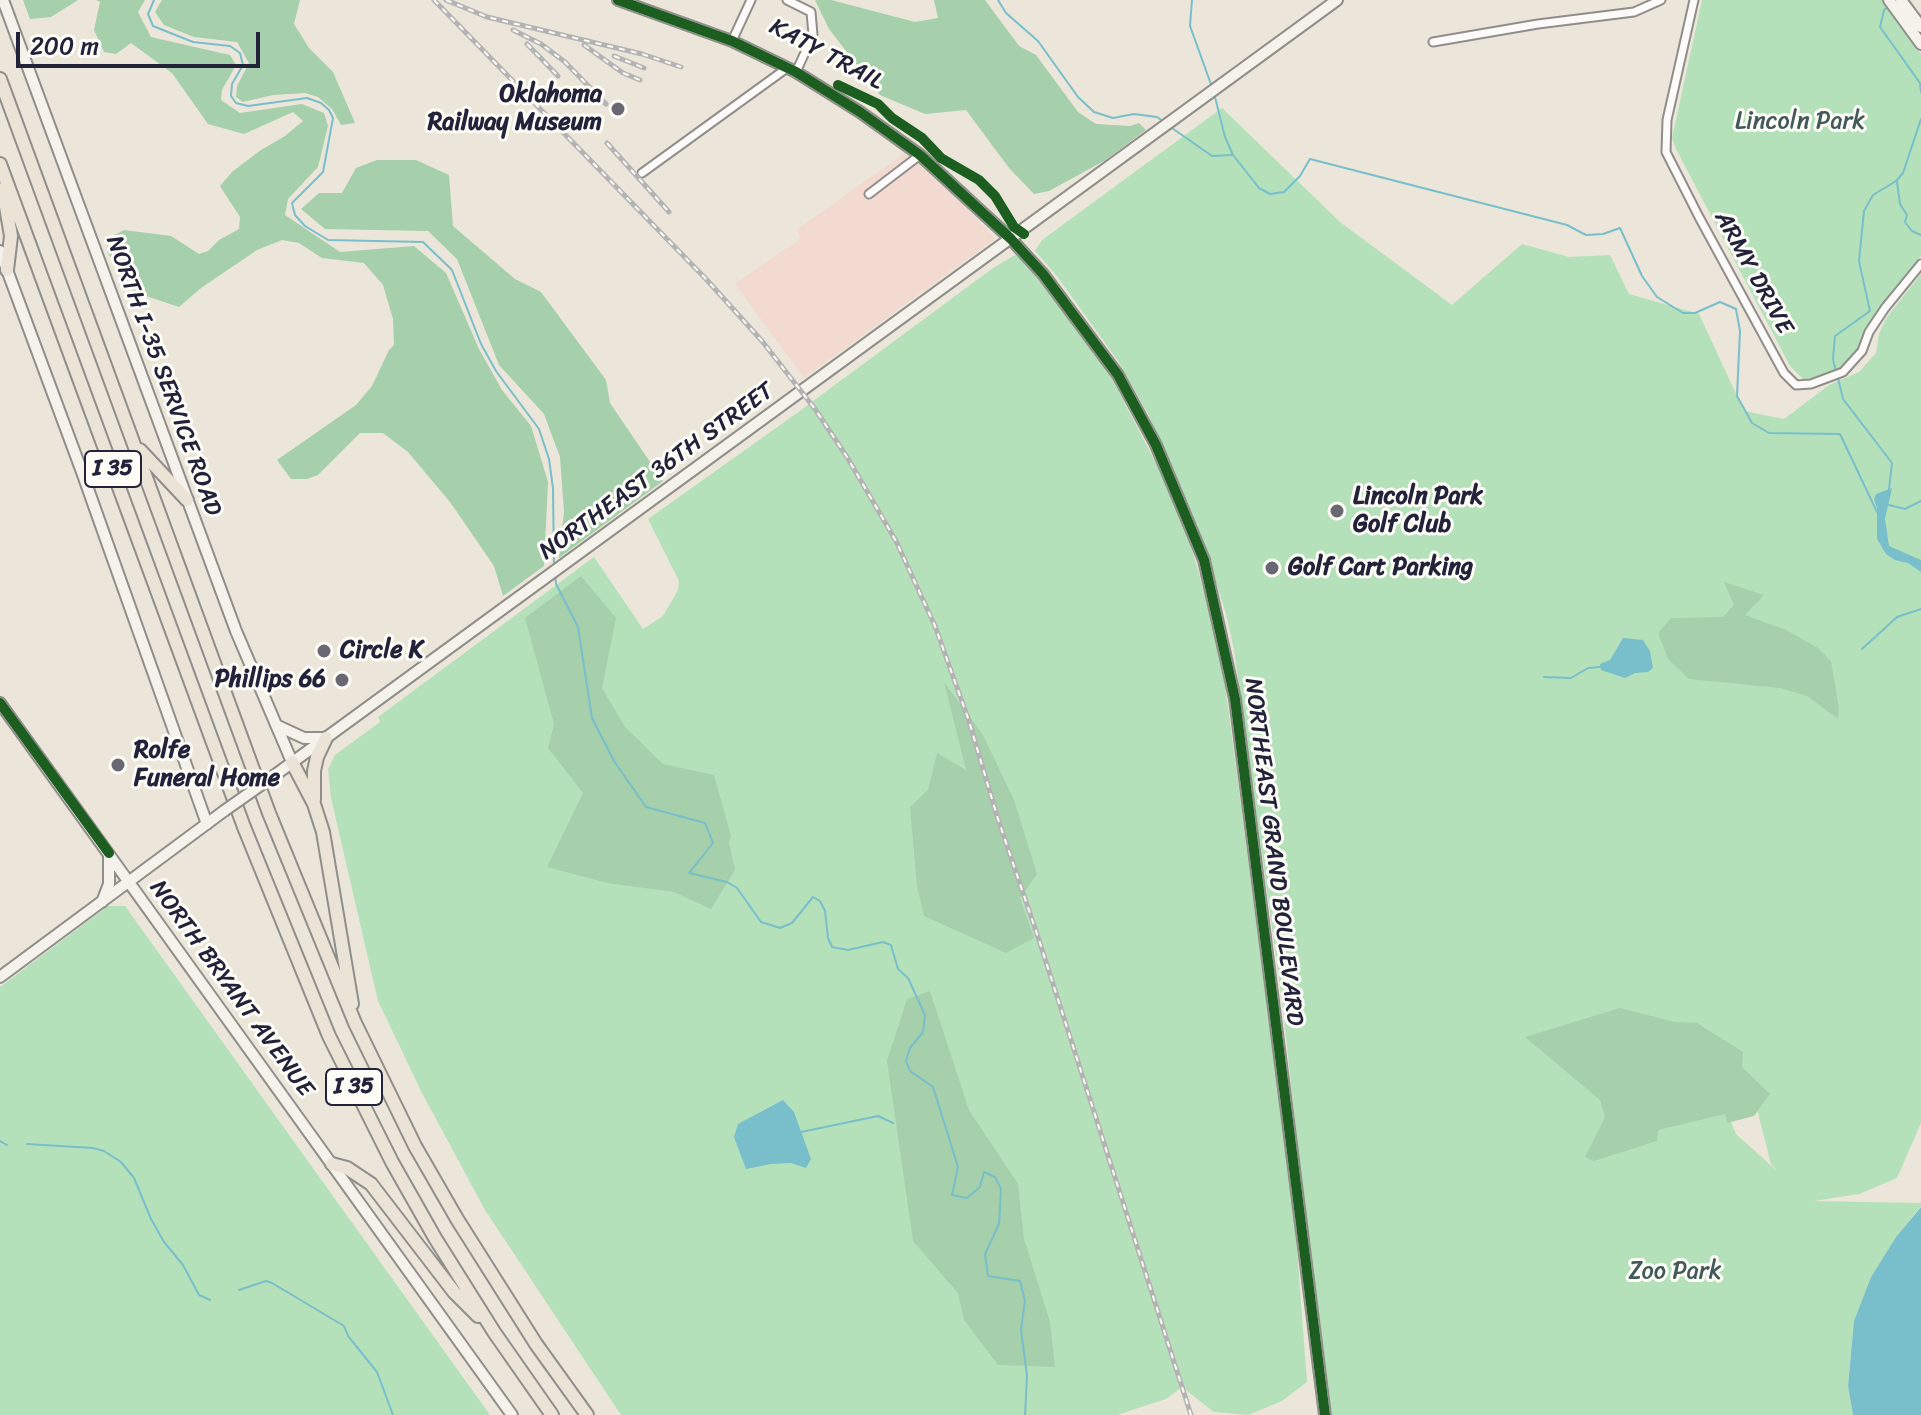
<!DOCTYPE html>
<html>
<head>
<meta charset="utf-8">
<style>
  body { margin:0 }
  #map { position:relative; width:1921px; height:1415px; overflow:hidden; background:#ebe6d9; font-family:Sriracha,sans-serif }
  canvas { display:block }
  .scale { position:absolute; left:16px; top:32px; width:244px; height:36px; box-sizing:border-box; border:4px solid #22223b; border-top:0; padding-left:10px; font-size:24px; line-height:28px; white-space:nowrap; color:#22223b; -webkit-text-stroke:6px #fdfcf7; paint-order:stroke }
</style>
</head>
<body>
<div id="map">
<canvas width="1921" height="1415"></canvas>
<div class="scale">200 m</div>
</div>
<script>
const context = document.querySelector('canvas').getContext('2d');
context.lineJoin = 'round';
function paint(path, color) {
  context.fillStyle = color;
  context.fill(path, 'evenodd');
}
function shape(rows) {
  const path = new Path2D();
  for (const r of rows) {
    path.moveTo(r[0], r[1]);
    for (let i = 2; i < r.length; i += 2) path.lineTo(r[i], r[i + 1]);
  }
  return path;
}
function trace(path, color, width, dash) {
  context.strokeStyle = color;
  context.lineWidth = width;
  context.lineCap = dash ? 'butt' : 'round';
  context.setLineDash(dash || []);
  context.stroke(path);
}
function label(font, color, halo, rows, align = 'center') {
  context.font = font + ' Sriracha,sans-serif';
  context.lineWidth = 6;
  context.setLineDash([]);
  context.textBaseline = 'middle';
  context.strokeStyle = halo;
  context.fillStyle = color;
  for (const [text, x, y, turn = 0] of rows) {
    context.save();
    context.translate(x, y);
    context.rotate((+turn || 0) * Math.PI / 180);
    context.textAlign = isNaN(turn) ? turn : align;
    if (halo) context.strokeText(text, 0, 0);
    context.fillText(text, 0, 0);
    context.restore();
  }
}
paint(shape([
  [905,153,963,204,995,239,804,378,735,284,801,238,796,230]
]), '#f2dad0');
paint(shape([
  [1702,0,1882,0,1921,54,1921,256,1885,301,1869,328,1861,350,1845,368,1812,380,1803,379,1790,366,1676,149,1672,138],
  [1222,108,1340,222,1452,305,1522,244,1569,257,1610,255,1629,294,1699,314,1744,411,1784,419,1829,385,1859,372,1876,353,1879,334,1887,317,1921,274,1921,1123,1897,1178,1859,1194,1814,1201,1921,1203,1921,1206,1896,1237,1871,1277,1854,1322,1848,1386,1853,1415,1332,1415,1300,1169,1282,1001,1234,650,1226,614,1202,537,1148,414,1118,361,1056,275,1035,251,1042,240],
  [1751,1086,1771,1164,1777,1171,1736,1134,1729,1117],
  [1015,255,1026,263,1077,328,1111,377,1158,467,1189,539,1212,619,1221,655,1237,775,1295,1223,1307,1382,1282,1401,1248,1415,1214,1412,1182,1387,1166,1399,1117,1415,621,1415,485,1210,422,1093,378,1001,331,798,328,769,335,755,380,722,378,717,594,557,643,629,663,616,678,590,679,581,648,519,797,413,993,268],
  [108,906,125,906,490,1415,0,1415,0,987]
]), '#b5e1ba');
paint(shape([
  [23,0,78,0,51,17,30,19],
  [96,0,145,0,138,12,151,37,230,55,236,65,222,90,221,100,240,113,302,104,324,113,328,126,318,167,288,199,285,215,340,252,414,246,446,273,479,349,502,390,531,426,548,482,544,566,503,596,494,566,450,502,408,452,383,433,360,433,318,475,307,479,291,479,277,460,356,405,372,386,389,350,394,345,393,319,383,285,364,263,322,258,299,243,282,240,257,250,201,288,179,307,134,292,107,252,107,239,124,230,171,236,199,254,208,251,219,240,239,229,240,217,220,186,233,171,261,150,285,136,303,121,293,112,244,134,208,124,172,73,131,43,116,54,104,52,94,30,100,2],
  [162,0,300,0,294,24,309,48,333,72,355,123,341,125,332,109,318,97,305,93,273,95,243,102,236,97,237,86,249,63,237,42,194,37,164,25,155,12],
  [815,0,831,0,915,22,938,18,934,0,985,0,1019,46,1036,55,1078,112,1096,124,1130,126,1139,123,1146,130,1104,161,1049,191,1034,194,1009,168,966,110,925,114,880,95,829,29],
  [377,160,416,160,449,175,453,226,515,279,541,292,606,380,610,403,663,481,559,558,564,512,560,457,544,414,499,365,457,259,428,231,325,229,301,209,319,193,342,193,356,168],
  [581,576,616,618,602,688,625,727,663,764,714,775,731,836,729,843,735,870,711,909,674,892,608,883,547,867,583,793,548,748,554,724,525,618],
  [1724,582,1764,595,1745,615,1786,630,1818,648,1831,661,1839,709,1838,719,1807,696,1780,688,1689,679,1668,659,1658,633,1671,618,1723,617,1734,605],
  [944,682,983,735,1014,800,1037,874,1020,898,1034,938,1006,953,924,916,917,886,910,807,928,790,937,753,966,770],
  [930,991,969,1110,1018,1184,1024,1239,1050,1322,1055,1367,998,1365,964,1320,958,1293,913,1241,887,1061,907,999],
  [1620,1008,1675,1022,1697,1023,1743,1052,1742,1067,1770,1094,1754,1116,1727,1123,1725,1114,1658,1130,1657,1141,1594,1161,1585,1157,1605,1117,1600,1100,1525,1037]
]), '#a6cfab');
paint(shape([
  [1892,488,1885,519,1889,546,1921,560,1921,572,1908,563,1895,560,1886,554,1877,539,1877,508,1874,499,1876,494],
  [1623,638,1643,640,1646,645,1650,651,1653,668,1648,672,1635,673,1625,678,1601,670,1600,664,1610,660],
  [783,1100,794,1112,811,1159,806,1168,791,1163,771,1164,746,1169,734,1137,738,1124],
  [1921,1207,1921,1415,1853,1415,1848,1386,1854,1321,1871,1277,1896,1237]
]), '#78bfcb');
trace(shape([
  [154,0,148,14,153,26,193,42,230,46,240,53,243,65,232,84,231,96,236,103,248,106,307,98,321,103,329,110,333,118,323,172,292,203,295,215,305,226,328,240,423,242,452,270,481,344,496,371,539,429,549,459,553,488,554,568],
  [998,0,1006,13,1038,41,1078,97,1094,112,1113,118,1134,114,1157,117,1164,122],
  [1192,0,1190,26,1212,87],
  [1889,6,1884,10,1880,27,1920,83,1921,92],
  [1214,93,1225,137,1233,155,1259,188,1270,194,1284,192,1300,176,1310,159,1567,225,1586,235,1603,234,1620,228,1642,276,1657,297,1683,313,1695,313,1720,302,1736,309,1740,331,1737,396,1752,423,1769,433,1840,434,1877,512],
  [1169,126,1212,156,1232,155],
  [1897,182,1900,204,1907,215,1905,222,1912,231,1921,235],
  [1836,372,1833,359,1835,336,1870,311,1859,261,1864,211,1873,195,1896,181,1903,173,1921,119],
  [1838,378,1843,399,1892,463,1889,489],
  [1889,505,1905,509,1921,501],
  [555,574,556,584,578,627,592,718,614,761,646,807,705,823,713,843,689,873,727,882,737,888,761,922,780,928,792,923,813,897,820,901,825,911,828,938,832,947,848,950,883,942,891,945,898,969,908,978,925,1015,923,1032,910,1048,906,1061,910,1071,933,1087,958,1167,952,1195,967,1198,980,1187,984,1172,995,1177,1001,1189,999,1224,985,1254,988,1276,1020,1281,1025,1301,1021,1330,1027,1376,1025,1415],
  [1862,649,1897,617,1921,609],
  [1544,677,1571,678,1588,668,1600,667],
  [801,1132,878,1116,893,1123],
  [0,1141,7,1145],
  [27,1144,93,1148,104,1151,121,1162,134,1178,151,1219,164,1242,183,1265,199,1295,210,1300],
  [239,1290,266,1281,272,1283,344,1326,348,1336,377,1372,393,1415]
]), '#78bfcb', 2);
const street = shape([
  [787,0,811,12,813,35,796,72],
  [1694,0,1667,120,1666,152,1699,217,1784,373,1796,385,1811,384,1843,372,1862,351,1869,332,1885,308,1921,264],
  [732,41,751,0],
  [1433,42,1538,24,1634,12,1661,0],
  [642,173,787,68],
  [869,194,920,155]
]);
const secondary = shape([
  [3,0,236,631,292,762],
  [618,0,732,41,796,72,860,112,920,155,1011,239,1043,274,1118,375,1156,445,1204,560,1235,699,1325,1415],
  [1889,0,1921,44],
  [1901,0,1921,27],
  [0,251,82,472,207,824],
  [0,703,512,1415],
  [276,725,304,738,324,738],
  [275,775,1337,0],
  [102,902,109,884,109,855],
  [0,977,224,811]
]);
const highway = shape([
  [0,79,269,813,355,1023,415,1146,457,1219,536,1344,587,1415],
  [0,164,244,827,329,1036,392,1162,435,1238,494,1332,552,1415],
  [3,189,11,236,7,270],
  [140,450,187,500],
  [292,762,314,804,323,832,352,1004],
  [314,800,314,771,317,757,326,738],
  [332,1164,347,1168,371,1184,454,1292,478,1316]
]);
trace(street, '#908e8b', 11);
trace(secondary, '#908e8b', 14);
trace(highway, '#908e8b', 16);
trace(street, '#fcfbf9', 7);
trace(secondary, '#f5f1eb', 10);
trace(highway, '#eae3d6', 12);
const rail = shape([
  [434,0,706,279,762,341,815,409,847,457,896,541,935,626,969,721,997,816,1039,940,1191,1415],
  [446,0,487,17,642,54,681,67],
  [513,30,541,44,565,62,606,104],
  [527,44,558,76],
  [584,45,623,73,640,80],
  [614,56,644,68],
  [607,143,669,212]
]);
trace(rail, '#b4b3b4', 5);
trace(rail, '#fdfcf7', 2, [6]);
const secondaryBridge = shape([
  [224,811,275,775]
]);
trace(secondaryBridge, '#908e8b', 14, []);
trace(secondaryBridge, '#f5f1eb', 10);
trace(shape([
  [618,0,732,41,796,72,860,112,920,155,1011,239,1043,274,1118,375,1156,445,1204,560,1235,699,1325,1415],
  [838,85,878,104,892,118,922,138,941,158,979,180,995,196,1014,227,1024,234],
  [0,703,109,853]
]), '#1b5e20', 10);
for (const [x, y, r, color] of [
  [618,109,8,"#686772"],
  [1337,511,8,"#686772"],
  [1272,568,8,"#686772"],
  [324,651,8,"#686772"],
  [342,680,8,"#686772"],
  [118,765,8,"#686772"]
]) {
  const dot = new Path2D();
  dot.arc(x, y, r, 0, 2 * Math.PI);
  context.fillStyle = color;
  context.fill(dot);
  trace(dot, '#fdfcf7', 3);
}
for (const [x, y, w] of [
  [113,469,56],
  [354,1087,56]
]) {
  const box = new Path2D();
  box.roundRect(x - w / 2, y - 18, w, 36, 6);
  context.fillStyle = '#fdfcf7';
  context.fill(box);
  trace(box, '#22223b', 2);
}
label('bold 22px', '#22223b', null, [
  ["I 35",113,469],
  ["I 35",354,1087]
]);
label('24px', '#22223b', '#fdfcf7', [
  ["KATY TRAIL",826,55,28],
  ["ARMY DRIVE",1753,273,61],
  ["NORTH I-35 SERVICE ROAD",163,376,70],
  ["NORTHEAST 36TH STREET",657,472,-36],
  ["NORTHEAST GRAND BOULEVARD",1273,852,83],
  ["NORTH BRYANT AVENUE",231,989,54]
]);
label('bold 24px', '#22223b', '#fdfcf7', [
  ["Oklahoma",602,95,"right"],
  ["Railway Museum",602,123,"right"],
  ["Lincoln Park",1353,497],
  ["Golf Club",1353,525],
  ["Golf Cart Parking",1288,568],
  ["Circle K",340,651],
  ["Phillips 66",326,680,"right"],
  ["Rolfe",134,751],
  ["Funeral Home",134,779]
], 'left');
label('24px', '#415a59', '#fdfcf7', [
  ["Lincoln Park",1800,122],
  ["Zoo Park",1675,1272]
]);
</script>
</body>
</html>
